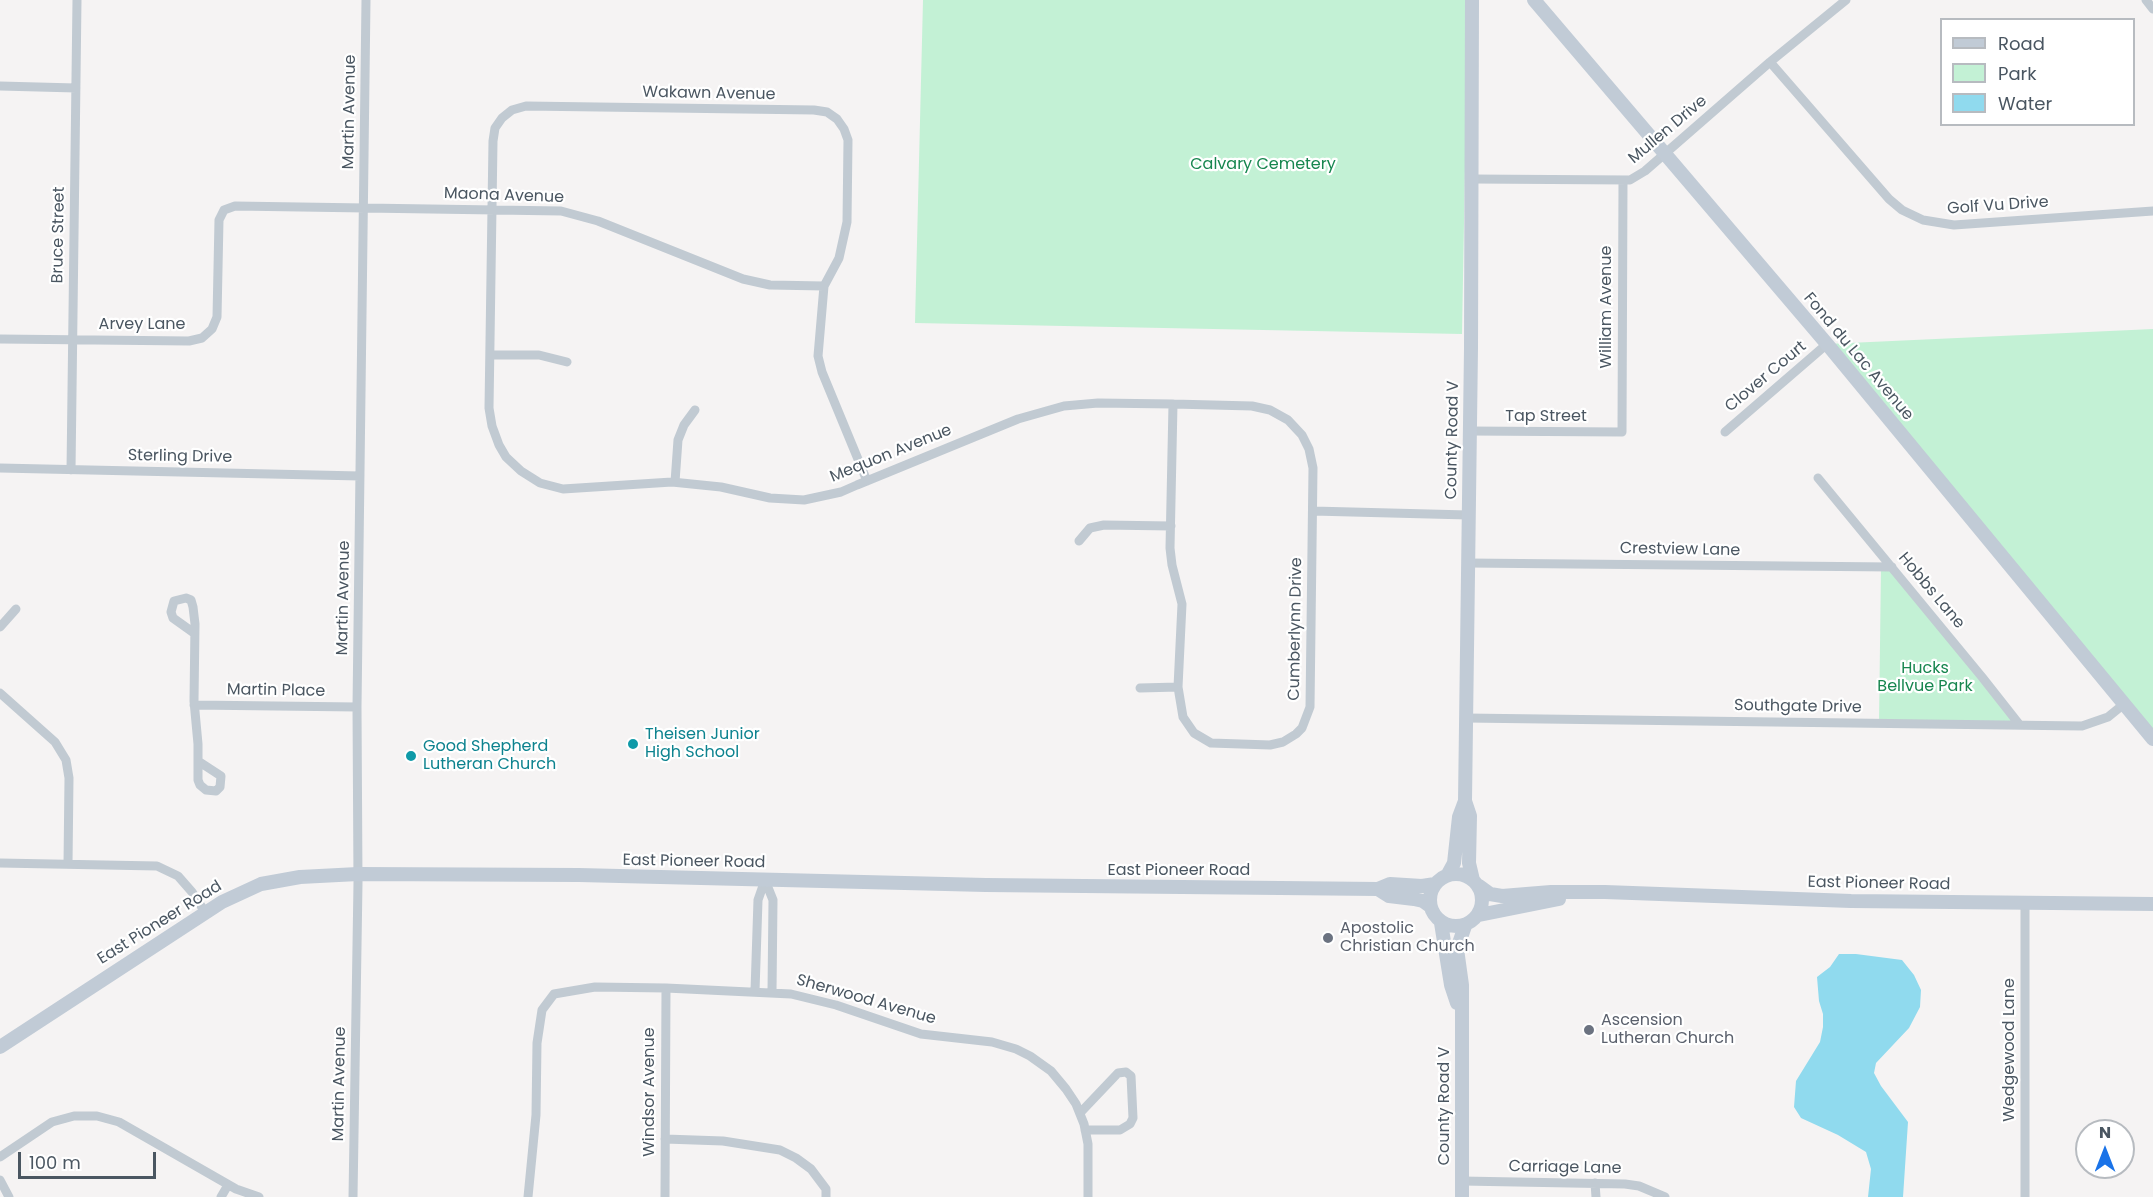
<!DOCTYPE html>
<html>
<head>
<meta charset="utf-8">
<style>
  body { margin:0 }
  #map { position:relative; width:2153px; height:1197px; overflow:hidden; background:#f5f3f3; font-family:Poppins,sans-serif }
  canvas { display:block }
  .legend { position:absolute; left:1940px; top:18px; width:195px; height:108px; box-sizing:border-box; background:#fff; border:2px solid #b7bbc0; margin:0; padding:8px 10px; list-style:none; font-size:18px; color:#4a5661 }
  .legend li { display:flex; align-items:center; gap:12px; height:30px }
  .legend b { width:30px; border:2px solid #b7bbc0 }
  .north { position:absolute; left:2075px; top:1119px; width:60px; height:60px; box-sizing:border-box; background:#fff; border:2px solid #b7bbc0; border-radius:50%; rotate:0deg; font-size:16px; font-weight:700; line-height:24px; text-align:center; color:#4a5661 }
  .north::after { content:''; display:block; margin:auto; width:21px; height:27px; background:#1a73e8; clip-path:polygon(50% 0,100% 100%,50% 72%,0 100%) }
  .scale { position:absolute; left:18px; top:1152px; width:138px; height:27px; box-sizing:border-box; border:3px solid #4a5661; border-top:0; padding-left:8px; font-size:18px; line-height:21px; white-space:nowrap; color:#4a5661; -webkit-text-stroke:4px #fff; paint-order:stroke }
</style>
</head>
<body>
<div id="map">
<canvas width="2153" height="1197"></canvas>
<ul class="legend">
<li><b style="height:8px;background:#c1cbd6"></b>Road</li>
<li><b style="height:16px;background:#c3f1d5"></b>Park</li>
<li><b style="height:16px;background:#90daee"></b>Water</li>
</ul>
<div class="north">N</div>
<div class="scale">100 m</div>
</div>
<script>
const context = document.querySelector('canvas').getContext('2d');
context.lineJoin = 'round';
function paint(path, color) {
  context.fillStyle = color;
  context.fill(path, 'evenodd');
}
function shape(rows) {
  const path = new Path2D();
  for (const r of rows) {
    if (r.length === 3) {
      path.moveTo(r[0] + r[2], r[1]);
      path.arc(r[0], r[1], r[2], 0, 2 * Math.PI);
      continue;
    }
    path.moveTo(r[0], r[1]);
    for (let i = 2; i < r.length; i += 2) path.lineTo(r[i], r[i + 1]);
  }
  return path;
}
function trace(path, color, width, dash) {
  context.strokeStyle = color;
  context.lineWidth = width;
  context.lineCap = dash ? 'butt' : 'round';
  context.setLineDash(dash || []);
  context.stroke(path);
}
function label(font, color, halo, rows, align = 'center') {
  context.font = font + ' Poppins,sans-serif';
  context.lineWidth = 4.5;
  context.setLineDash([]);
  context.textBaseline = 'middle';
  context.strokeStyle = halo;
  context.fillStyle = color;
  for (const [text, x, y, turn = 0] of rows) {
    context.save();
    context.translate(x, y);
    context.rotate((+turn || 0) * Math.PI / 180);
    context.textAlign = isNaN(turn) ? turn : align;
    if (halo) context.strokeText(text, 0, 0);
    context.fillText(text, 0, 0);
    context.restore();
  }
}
paint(shape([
  [923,0,1468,0,1462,334,915,323],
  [2153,329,2153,739,1827,344],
  [1881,567,1892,567,2019,724,1879,723]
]), '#c3f1d5');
paint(shape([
  [1839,954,1856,954,1902,960,1914,975,1921,990,1920,1007,1909,1028,1876,1063,1874,1073,1881,1086,1908,1122,1903,1197,1868,1197,1871,1169,1866,1152,1838,1135,1801,1118,1794,1107,1796,1081,1820,1042,1823,1027,1823,1014,1819,1001,1817,977,1830,967]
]), '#90daee');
trace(shape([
  [2146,0,2153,9],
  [1770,62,1889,199,1902,210,1923,220,1954,225,2153,211],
  [0,86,76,88],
  [1472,179,1630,180,1645,171,1770,62,1846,0],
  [0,339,189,341,202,338,212,329,217,317,219,220,224,210,235,206,561,211,598,221,743,279,770,285,824,286],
  [490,355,539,355,567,362],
  [1469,431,1622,432,1623,181],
  [1725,432,1827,344],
  [0,468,360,476],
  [71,470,77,0],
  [1818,478,1982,677,2019,724],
  [867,481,822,372,818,356,824,286,839,258,847,222,848,140,844,129,837,119,827,112,814,110,526,106,512,110,502,118,495,128,493,141,489,408,492,426,499,445,506,457,521,471,540,483,563,489,672,482,721,487,770,498,804,500,841,492,857,485,1018,419,1064,406,1098,403,1173,404,1252,406,1270,410,1288,420,1302,435,1309,449,1313,468,1310,707,1302,728,1296,734,1283,742,1270,745,1211,743,1194,733,1183,717,1178,687,1182,604,1172,565,1170,548,1173,404],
  [675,482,678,440,684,425,695,410],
  [1313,511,1468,515],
  [1079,541,1090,528,1104,525,1171,526],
  [1468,563,1892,567],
  [0,627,16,609],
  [194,633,173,618,171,612,174,601,186,598,191,600,193,607,195,624,194,701,198,744,198,780,200,785,206,790,216,791,220,787,221,776,198,761],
  [1140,688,1178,687],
  [0,693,55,742,66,760,69,778,68,864],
  [194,705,357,707],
  [1466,718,2082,726,2108,717,2124,704],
  [0,863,157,866,178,876,192,892,205,912],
  [765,880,773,900,772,992],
  [755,991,758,900,765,880],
  [1080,1113,1118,1073,1126,1072,1131,1076,1133,1118,1130,1124,1120,1130,1085,1130],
  [665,1139,723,1141,780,1150,796,1158,811,1169,826,1189,826,1197],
  [0,1157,52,1122,74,1116,97,1116,119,1122,236,1189,259,1197],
  [0,1180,9,1197],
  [1462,1181,1625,1184,1639,1186,1665,1197],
  [1595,1183,1596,1197],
  [221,1197,228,1185],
  [353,1197,358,883,357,707,366,0],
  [528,1197,536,1115,537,1043,542,1010,554,994,595,987,666,988,791,994,836,1005,921,1034,992,1042,1016,1049,1030,1056,1051,1071,1066,1089,1076,1104,1084,1124,1088,1144,1088,1197],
  [665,1197,666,988],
  [2025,1197,2025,903]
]), '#c1cad2', 9);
trace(shape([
  [1472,0,1471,348,1465,801,1470,816,1469,863,1473,880],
  [1534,0,1827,344,2153,739],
  [1456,900,26],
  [1448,874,1454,863,1459,817,1465,801],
  [1479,886,1490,894,1502,896,1551,892,1605,892,1851,901,2153,904],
  [1378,889,1390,884,1422,886,1435,884],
  [1479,915,1559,899],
  [1441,923,1451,985,1457,1003],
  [0,1047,222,902,261,884,300,877,358,874,579,875,986,885,1378,889,1389,896,1414,899,1423,901,1430,906],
  [1462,1197,1462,985,1457,949,1465,926]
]), '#c1cbd6', 14);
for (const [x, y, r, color] of [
  [633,744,6,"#0f9aa8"],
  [411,756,6,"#0f9aa8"],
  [1328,938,6,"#6b7280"],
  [1589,1030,6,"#6b7280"]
]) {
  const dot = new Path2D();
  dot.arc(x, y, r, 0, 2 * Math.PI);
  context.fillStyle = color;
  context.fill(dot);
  trace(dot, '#fff', 2);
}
label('16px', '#4a5661', '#fff', [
  ["Wakawn Avenue",709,94,1],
  ["Martin Avenue",350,112,-89],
  ["Mullen Drive",1668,130,-40],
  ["Maona Avenue",504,196,2],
  ["Golf Vu Drive",1998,206,-4],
  ["Bruce Street",59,235,-89],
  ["William Avenue",1607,307,-90],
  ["Arvey Lane",142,325],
  ["Fond du Lac Avenue",1858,357,50],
  ["Clover Court",1766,377,-40],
  ["Tap Street",1546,417],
  ["County Road V",1453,440,-89],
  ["Mequon Avenue",891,454,-22],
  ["Sterling Drive",180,457,1],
  ["Crestview Lane",1680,550,1],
  ["Hobbs Lane",1931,591,50],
  ["Martin Avenue",344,598,-89],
  ["Cumberlynn Drive",1296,629,-89],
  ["Martin Place",276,691,1],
  ["Southgate Drive",1798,707,1],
  ["East Pioneer Road",694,862,1],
  ["East Pioneer Road",1179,871],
  ["East Pioneer Road",1879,884,1],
  ["East Pioneer Road",160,923,-32],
  ["Sherwood Avenue",866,1000,16],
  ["Wedgewood Lane",2010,1050,-90],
  ["Martin Avenue",340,1084,-89],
  ["Windsor Avenue",650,1092,-90],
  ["County Road V",1445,1106,-90],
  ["Carriage Lane",1565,1168,1]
]);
label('16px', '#17864f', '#fff', [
  ["Calvary Cemetery",1263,165],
  ["Hucks",1925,669],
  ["Bellvue Park",1925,687]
]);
label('16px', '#0d838f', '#fff', [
  ["Theisen Junior",645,735],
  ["High School",645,753],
  ["Good Shepherd",423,747],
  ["Lutheran Church",423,765]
], 'left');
label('16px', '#5b616d', '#fff', [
  ["Apostolic",1340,929],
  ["Christian Church",1340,947],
  ["Ascension",1601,1021],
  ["Lutheran Church",1601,1039]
], 'left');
</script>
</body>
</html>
